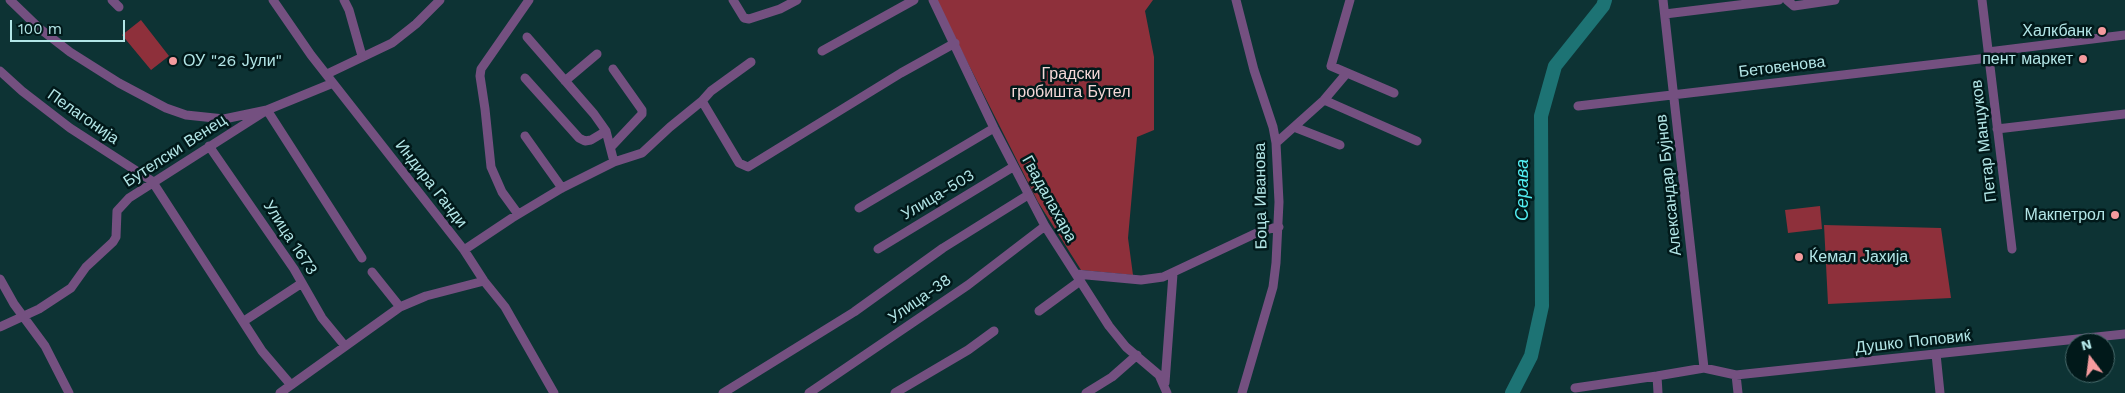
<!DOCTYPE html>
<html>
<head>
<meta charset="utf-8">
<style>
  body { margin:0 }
  #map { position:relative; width:2125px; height:393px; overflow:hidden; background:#0d3334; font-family:"Work Sans",sans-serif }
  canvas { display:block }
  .north { position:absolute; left:2065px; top:333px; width:50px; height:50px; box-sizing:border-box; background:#01191a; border:1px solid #486b6c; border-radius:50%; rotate:345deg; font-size:14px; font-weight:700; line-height:20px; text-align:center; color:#b3e6e7 }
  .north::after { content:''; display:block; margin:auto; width:18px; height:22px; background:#f59b9e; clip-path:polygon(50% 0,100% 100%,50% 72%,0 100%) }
  .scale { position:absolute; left:10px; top:20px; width:115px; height:22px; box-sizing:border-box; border:2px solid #b3e6e7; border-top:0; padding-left:6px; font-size:15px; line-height:18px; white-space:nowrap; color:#b3e6e7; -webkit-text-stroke:4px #01191a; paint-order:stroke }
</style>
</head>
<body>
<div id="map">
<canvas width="2125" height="393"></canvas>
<div class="north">N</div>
<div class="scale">100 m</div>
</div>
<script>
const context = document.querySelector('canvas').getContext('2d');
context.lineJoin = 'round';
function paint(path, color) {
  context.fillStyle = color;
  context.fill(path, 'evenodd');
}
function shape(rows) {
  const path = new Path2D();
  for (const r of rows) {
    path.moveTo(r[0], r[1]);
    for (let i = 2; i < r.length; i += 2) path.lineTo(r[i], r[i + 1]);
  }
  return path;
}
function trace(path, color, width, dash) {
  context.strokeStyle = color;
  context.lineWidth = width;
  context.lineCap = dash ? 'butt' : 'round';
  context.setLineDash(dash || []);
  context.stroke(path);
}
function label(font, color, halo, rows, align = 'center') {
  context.font = font + ' "Work Sans",sans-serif';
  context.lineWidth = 5;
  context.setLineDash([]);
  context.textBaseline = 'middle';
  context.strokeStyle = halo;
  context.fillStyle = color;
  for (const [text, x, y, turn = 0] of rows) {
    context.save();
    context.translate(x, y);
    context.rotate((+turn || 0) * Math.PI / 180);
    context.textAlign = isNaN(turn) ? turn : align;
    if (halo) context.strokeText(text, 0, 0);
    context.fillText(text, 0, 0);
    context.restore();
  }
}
paint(shape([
  [936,0,1153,0,1145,11,1154,57,1154,130,1137,137,1128,238,1133,275,1081,270,1038,202],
  [141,20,169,56,151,70,122,35],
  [1820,206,1822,229,1788,233,1785,210],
  [1824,225,1941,228,1951,298,1828,304]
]), '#8e303b');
trace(shape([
  [1512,393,1531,356,1542,306,1541,116,1555,66,1603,6,1605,0]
]), '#1d7374', 14);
trace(shape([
  [10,0,39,28,70,52,119,83,166,108,186,115,224,119,267,110,362,258],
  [112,0,119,7],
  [273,0,311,55,464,250,484,281,505,307,554,393],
  [344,0,349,10,362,56],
  [733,0,744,18,749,19,780,9,797,0],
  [933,0,994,128,1045,226,1109,326,1126,347,1159,375,1167,393],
  [1236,0,1254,70,1273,127,1276,143,1279,202,1276,263,1273,287,1242,393],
  [1350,0,1331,66,1394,93],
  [1663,0,1704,368],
  [1787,0,1794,6,1835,0],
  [1982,0,2012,249],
  [1665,14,1779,0],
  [527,37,594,114,606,131,614,162],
  [822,51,914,0],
  [1988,52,2125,35],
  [0,71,22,91,70,128,152,181,262,351,291,385],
  [327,74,392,43,416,24,440,0],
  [525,78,579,138,585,141,591,140,606,131],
  [565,81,597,54],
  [1324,100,1417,141],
  [702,101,739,163,748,167,901,73,955,43],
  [1578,106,1988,58],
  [1294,127,1340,145],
  [1997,129,2125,114],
  [525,136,562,188],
  [1276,143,1324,100,1346,74],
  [209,146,294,269,322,318,345,346],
  [611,147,642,114,642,110,613,69],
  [859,208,994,128],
  [518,214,502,192,491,167,485,109,480,76,481,69,529,0],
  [878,249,1013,167],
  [464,250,512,218,562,188,614,162,642,153,670,127,702,101,711,91,751,62],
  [372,272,400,307],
  [1076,274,1141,280,1163,277,1263,230,1279,227],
  [0,279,14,304,45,346,69,393],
  [1039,311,1080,281],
  [244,321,302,283],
  [0,327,39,309,71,288,86,267,113,242,116,237,117,211,129,198,267,110,333,83],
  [1936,354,1940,393],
  [1736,375,1738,393],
  [1657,376,1658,393],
  [1165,383,1173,274],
  [1575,388,1657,376,1704,368,1736,375,2125,334],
  [280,393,400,307,426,296,484,281],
  [723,393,854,312,943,248,1028,195],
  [809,393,968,285,1045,226],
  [895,393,968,350,994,331],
  [1086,393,1112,377,1137,355]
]), '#745080', 9);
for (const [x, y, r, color] of [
  [2102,31,5,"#f59b9e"],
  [2083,59,5,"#f59b9e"],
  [173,61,5,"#f59b9e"],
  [2115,215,5,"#f59b9e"],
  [1799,257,5,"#f59b9e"]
]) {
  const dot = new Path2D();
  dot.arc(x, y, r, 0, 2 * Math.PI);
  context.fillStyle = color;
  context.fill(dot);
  trace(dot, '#01191a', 2);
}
label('16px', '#b3e6e7', '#01191a', [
  ["Халкбанк",2092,31],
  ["пент маркет",2073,59],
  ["ОУ \"26 Јули\"",183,61,"left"],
  ["Макпетрол",2105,215],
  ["Ќемал Јахија",1809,257,"left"]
], 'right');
label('16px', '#b3e6e7', '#01191a', [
  ["Бетовенова",1782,67,-7],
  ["Пелагонија",83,117,35],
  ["Петар Манџуков",1984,141,-97],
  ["Бутелски Венец",175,151,-33],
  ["Индира Ганди",431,184,52],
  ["Александар Бујнов",1669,185,-96],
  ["Улица-503",938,195,-31],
  ["Боца Иванова",1261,196,-91],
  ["Гвадалахара",1049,199,61],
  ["Улица 1673",290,238,57],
  ["Улица-38",920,299,-35],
  ["Душко Поповиќ",1913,342,-6]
]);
label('16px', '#f4d8d8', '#01191a', [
  ["Градски",1071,74],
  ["гробишта Бутел",1071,92]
]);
label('italic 18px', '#53eef2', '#01191a', [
  ["Серава",1523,190,-90]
]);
</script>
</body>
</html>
